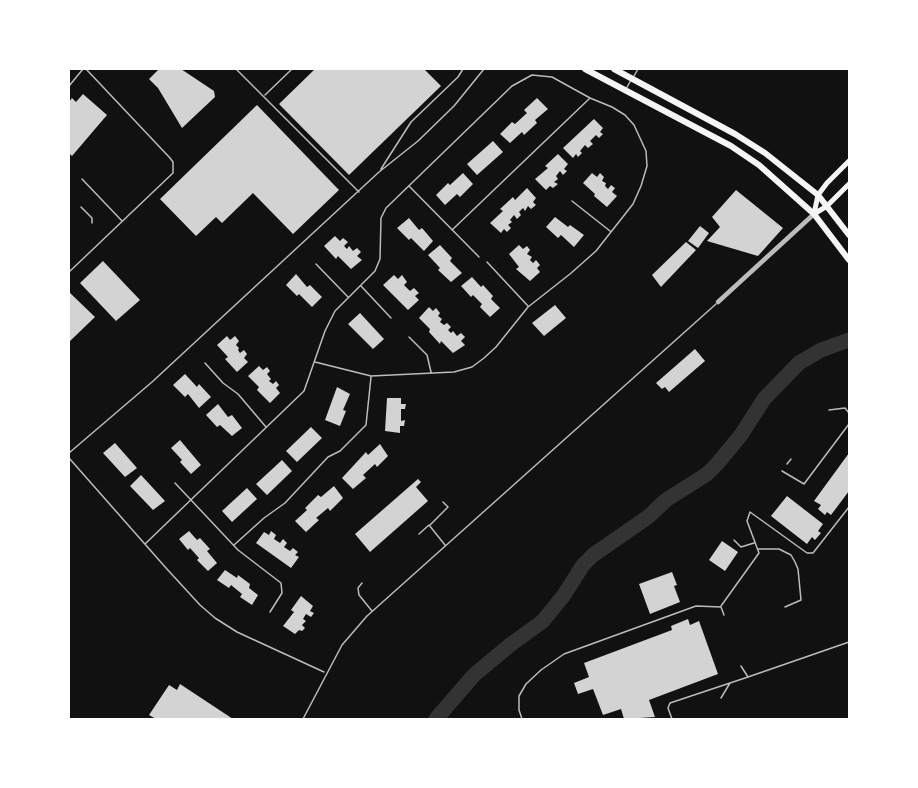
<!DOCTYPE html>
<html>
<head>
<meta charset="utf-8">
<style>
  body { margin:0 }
  #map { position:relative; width:918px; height:788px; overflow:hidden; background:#111; font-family:"Playfair Display",serif }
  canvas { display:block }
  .frame { position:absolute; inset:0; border:70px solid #fff; pointer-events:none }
</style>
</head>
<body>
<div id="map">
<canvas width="918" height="788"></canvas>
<div class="frame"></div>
</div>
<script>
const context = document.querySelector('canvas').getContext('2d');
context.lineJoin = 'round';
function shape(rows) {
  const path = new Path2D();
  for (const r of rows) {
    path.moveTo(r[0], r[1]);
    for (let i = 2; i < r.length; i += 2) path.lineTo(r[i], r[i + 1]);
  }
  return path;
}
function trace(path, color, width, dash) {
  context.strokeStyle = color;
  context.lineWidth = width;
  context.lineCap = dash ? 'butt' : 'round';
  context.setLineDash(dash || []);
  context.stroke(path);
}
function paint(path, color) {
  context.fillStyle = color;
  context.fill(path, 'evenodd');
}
trace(shape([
  [436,719,474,675,510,645,543,621,564,595,583,565,593,555,648,517,666,500,707,474,717,464,741,435,764,399,799,363,821,350,849,340]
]), '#333', 15);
paint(shape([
  [159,69,181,69,214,91,215,97,182,128,158,88,149,79],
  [315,69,424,69,441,86,349,175,279,104],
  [83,94,107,115,72,156,69,153,69,102,72,98,76,102],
  [537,98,548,109,535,120,537,123,524,135,522,132,510,143,500,134,512,122,515,124,527,113,524,110],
  [257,105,339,190,293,234,253,193,222,223,216,217,196,236,160,199],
  [594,119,603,128,600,132,603,134,599,138,596,135,590,141,593,144,588,148,585,145,580,151,582,153,578,157,576,154,573,158,563,148],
  [493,141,503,152,477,175,467,164],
  [558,154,568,164,564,169,567,171,563,175,560,171,556,176,558,179,554,182,558,184,553,188,550,186,546,190,535,179,548,168,545,166],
  [463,173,473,184,460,197,457,194,445,205,436,195,448,183,450,185],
  [592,173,597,177,600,173,604,177,602,181,606,183,605,186,608,189,611,185,615,188,612,192,617,196,607,207,594,196,595,194,583,183],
  [527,188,536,198,533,202,536,205,531,209,528,206,525,211,523,208,519,212,521,215,517,219,514,215,510,220,512,222,508,225,511,228,507,232,504,229,501,233,490,223,503,211,500,209,513,197,515,200],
  [736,190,783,228,758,256,707,241,720,227,712,217],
  [555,217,568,227,570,225,584,235,574,247,561,235,558,238,546,227],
  [409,218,419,230,422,228,433,241,424,251,411,238,409,240,397,228],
  [700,226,709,233,698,248,688,241],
  [335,236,340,241,343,238,348,242,344,246,347,249,349,246,353,251,357,248,361,252,357,256,362,260,351,269,338,256,336,259,324,246],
  [686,242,696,250,661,287,652,275],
  [440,245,452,258,450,261,462,273,451,282,438,270,440,268,428,255],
  [519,245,523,249,527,246,530,250,527,254,532,257,530,260,533,263,536,260,540,265,537,268,540,272,530,281,516,269,519,267,509,254],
  [103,261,140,300,116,321,80,283],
  [296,274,307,287,310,285,322,297,312,307,299,294,297,296,286,285],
  [394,275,398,279,402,275,407,282,404,285,410,291,414,288,419,293,415,296,419,300,408,310,383,285],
  [472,277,481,287,483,285,493,296,491,299,500,308,490,317,480,307,482,304,473,295,471,297,461,286],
  [69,292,95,317,69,342],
  [555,305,566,318,544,336,532,323],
  [429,307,433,311,436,308,440,313,438,316,442,319,440,322,444,325,447,323,451,327,448,330,451,333,453,331,457,336,461,333,465,337,461,341,465,345,453,353,441,341,440,344,429,332,430,329,419,318],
  [360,313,384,339,373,349,348,324],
  [227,336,230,340,235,336,239,341,236,345,239,348,238,350,240,353,244,350,247,354,244,358,248,362,237,372,225,359,228,357,217,345],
  [695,349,705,361,669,392,665,387,662,389,656,383],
  [259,366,263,370,267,367,270,371,267,374,271,379,269,381,273,384,276,381,279,385,276,388,280,393,270,403,257,390,259,387,248,376],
  [185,374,197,387,199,384,211,397,199,408,188,394,185,397,173,385],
  [337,387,350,394,343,410,346,411,340,426,325,420],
  [387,398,401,398,401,404,406,404,405,409,401,409,401,421,405,420,404,426,400,426,400,433,385,431],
  [218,404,228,417,232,415,242,428,232,436,220,425,217,427,206,415],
  [311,427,322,438,297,462,286,451],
  [180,440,201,465,191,474,180,462,182,460,171,448],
  [115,443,137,468,125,477,103,453],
  [380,444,388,456,377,467,375,464,363,475,366,478,353,489,342,478,366,452,368,455],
  [849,453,849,491,831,515,827,512,825,515,818,509,821,505,814,501],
  [282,460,292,471,267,495,256,484],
  [141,475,165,501,153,510,130,486],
  [418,479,421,482,416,487,428,501,370,552,355,534],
  [334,486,343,498,330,511,328,508,316,518,319,520,306,532,295,521,307,510,305,508,318,495,321,497],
  [247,488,257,499,232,522,222,511],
  [787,496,823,524,818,531,821,533,815,540,812,537,807,544,771,516],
  [189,531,197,540,200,538,210,549,207,551,217,563,208,571,197,560,199,558,190,548,188,550,179,539],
  [271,531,276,535,274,539,280,543,283,539,287,543,284,547,290,551,293,548,298,552,295,555,299,557,291,568,256,543,264,532,269,535],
  [722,541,738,552,725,571,709,560],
  [225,570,237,578,238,575,250,584,249,588,258,595,252,605,240,597,242,594,231,585,229,588,217,580],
  [672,572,677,585,674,586,680,602,650,614,639,584],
  [301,596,313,606,310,611,314,613,311,617,306,614,303,619,306,621,302,625,305,628,302,631,299,630,295,634,283,626,294,612,291,610],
  [688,619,690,625,699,621,718,674,649,700,655,717,624,719,621,709,603,715,593,689,578,694,574,683,589,677,584,663,672,630,671,626],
  [180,684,233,719,156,719,149,715,169,685,177,690]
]), '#d3d3d3');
trace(shape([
  [236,69,359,192],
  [634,76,638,69],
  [69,86,83,69],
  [626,89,631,80],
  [265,95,292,69],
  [381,169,411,122,458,77,463,69],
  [82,179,122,221],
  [409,186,479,257],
  [572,201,610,231],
  [81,207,92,218,92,223],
  [452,230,589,99],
  [487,262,528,306],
  [316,264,348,297],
  [69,272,173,173,173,162,170,158,86,69],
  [361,286,391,318],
  [409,337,427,355,431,372],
  [205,363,223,383,238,394,266,427],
  [829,410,845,408,849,413],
  [69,453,152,382,379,172,418,141,454,106,484,69],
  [69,458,166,568,200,605,215,618,237,632,324,672],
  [787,464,791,459],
  [782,471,804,484,849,424],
  [175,483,238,550,281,583,282,593,270,612],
  [430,525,448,507,443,502],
  [419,534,429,525,445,545],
  [734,540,741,547,754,543],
  [145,544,304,391,325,331,335,311,375,271,380,259,381,218,386,208,512,86,532,75,552,77,590,98,612,107,625,115,634,125,646,151,647,166,641,186,633,204,596,251,570,274,528,307,496,347,484,358,472,367,454,372,371,376,315,362],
  [234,545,264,518,285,503,328,457,340,451,366,425,371,377],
  [758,549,779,549,791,555,795,562,798,569,801,600,785,607],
  [362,583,358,588,359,595,372,611],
  [721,606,759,553,747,521,750,512,807,553,813,553,849,507],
  [748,677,849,642],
  [721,698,730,683,748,677,741,666],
  [303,719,342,645,367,616,716,304],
  [522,719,519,710,519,696,526,684,541,670,564,654,696,606,721,607,724,615],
  [672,719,668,708,670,703,730,683]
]), '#bcbcbc', 1.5);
trace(shape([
  [718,302,814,214]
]), '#bcbcbc', 4.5);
trace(shape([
  [814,214,818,195,827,183,849,161],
  [814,214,827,206,849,184]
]), '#f5f5f5', 5);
trace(shape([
  [585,69,731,146,759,165,814,214,849,260],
  [614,69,735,134,765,153,818,195,849,235]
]), '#f5f5f5', 6);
</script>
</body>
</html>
